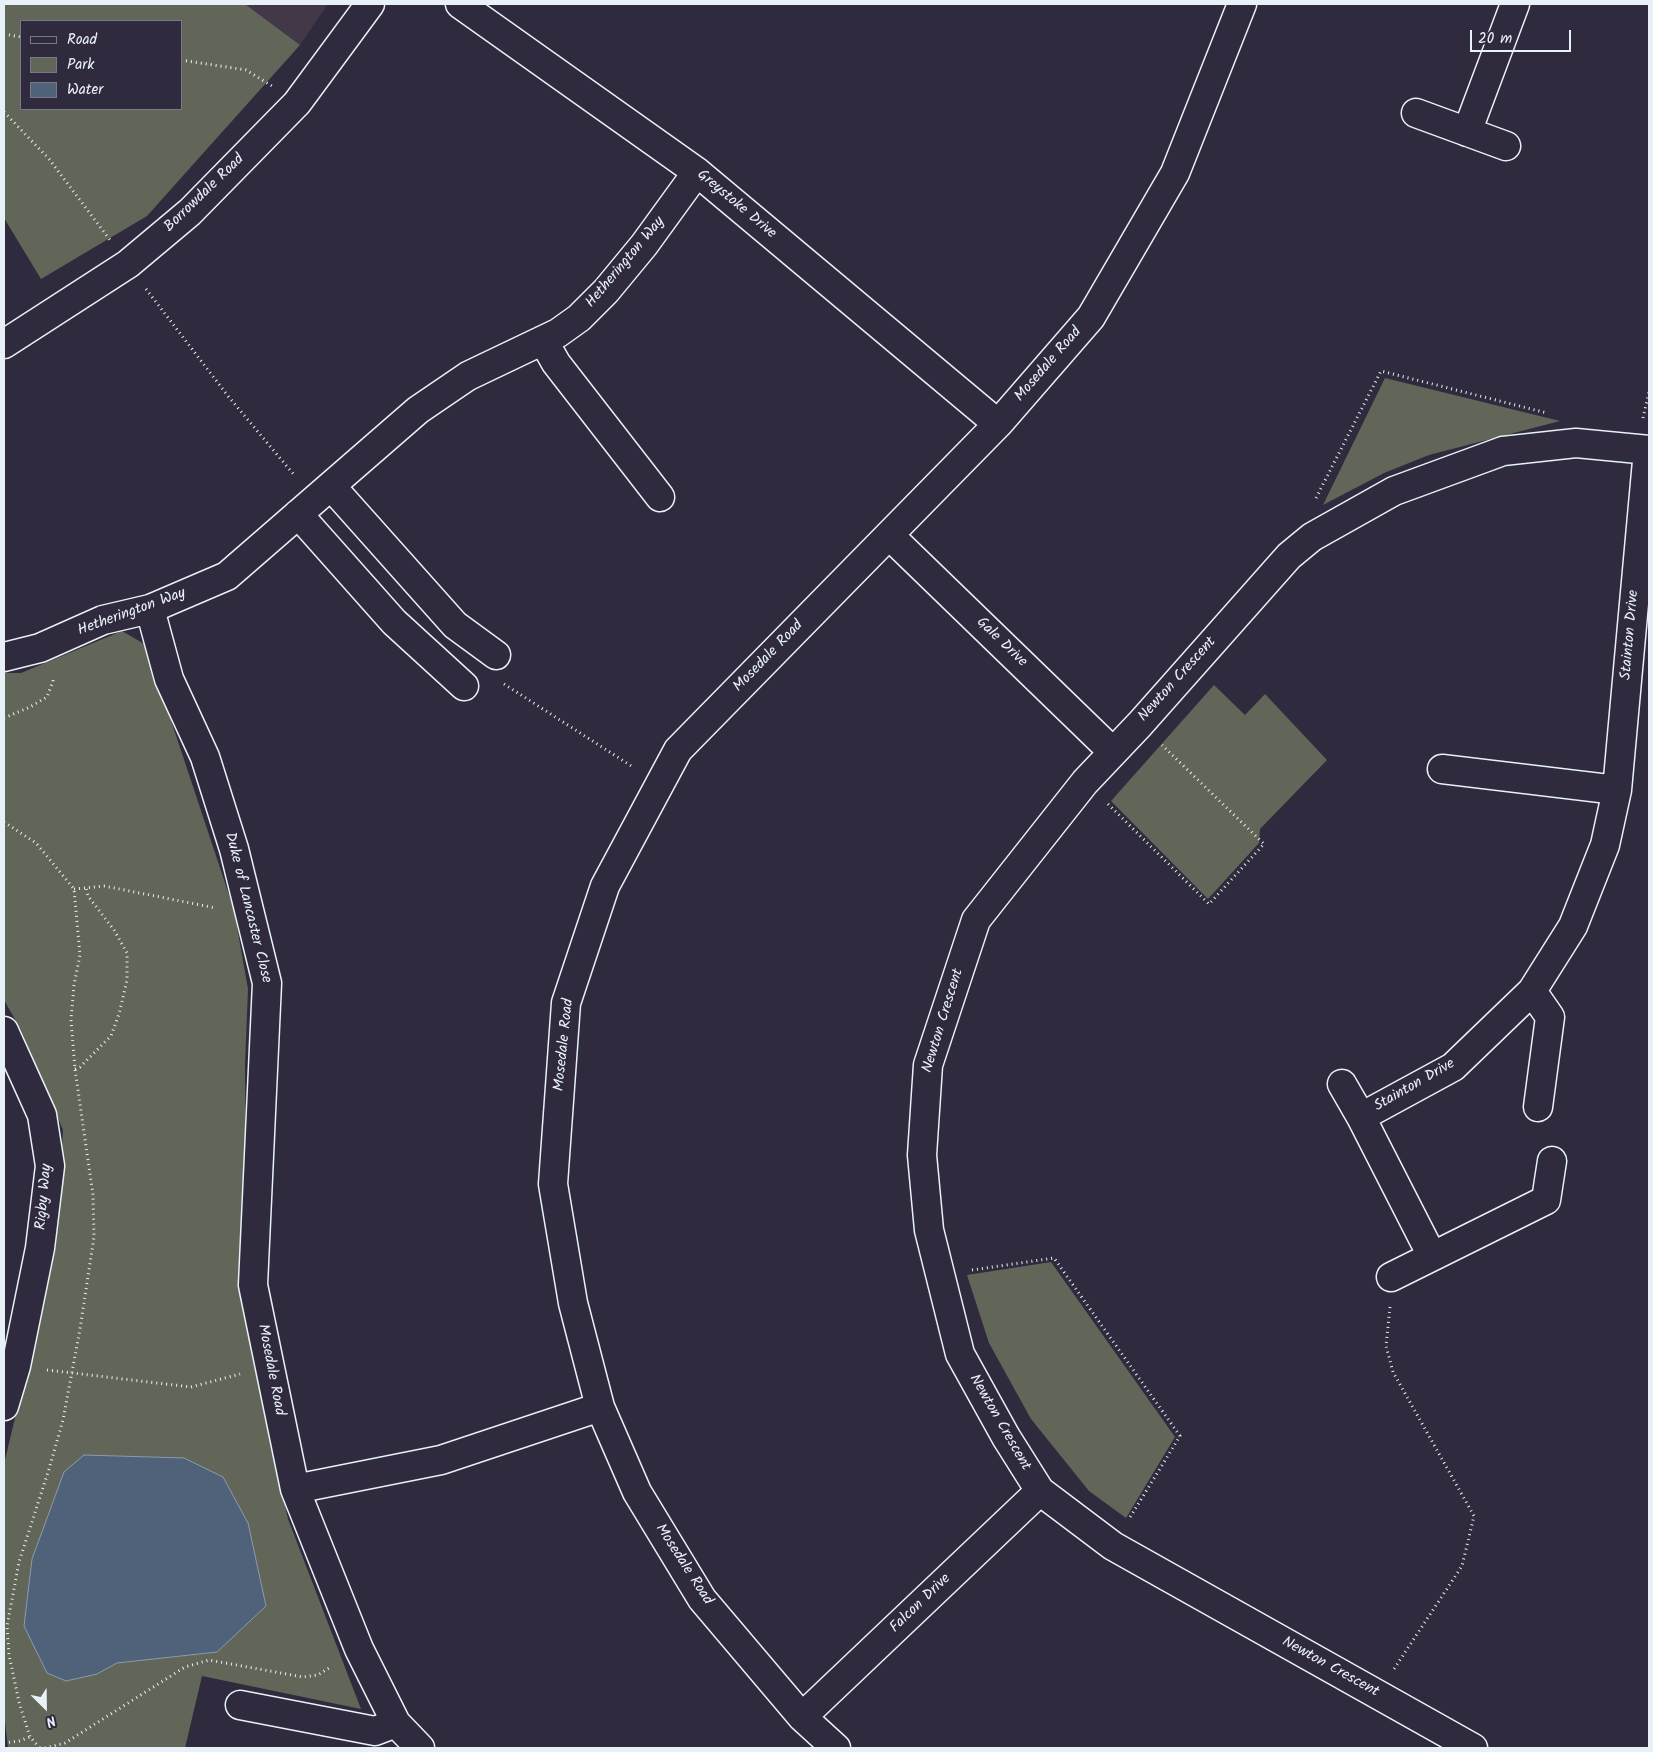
<!DOCTYPE html>
<html>
<head>
<meta charset="utf-8">
<style>
  body { margin:0 }
  #map { position:relative; width:1653px; height:1752px; overflow:hidden; background:#2f2a3d; font-family:Kalam,sans-serif }
  canvas { display:block }
  .frame { position:absolute; inset:0; border:5px solid #e8f1f8; pointer-events:none }
  .legend { position:absolute; left:20px; top:20px; width:162px; height:90px; box-sizing:border-box; background:#2f2a3d; border:1px solid #797a88; margin:0; padding:6px 9px; list-style:none; font-size:15px; color:#e8f1f8 }
  .legend li { display:flex; align-items:center; gap:10px; height:25px }
  .legend b { width:25px; border:1px solid #797a88 }
  .north { position:absolute; left:20px; top:1682px; width:50px; height:50px; -webkit-text-stroke:4px #2f2a3d; paint-order:stroke; rotate:157deg; font-size:14px; font-weight:700; line-height:20px; text-align:center; color:#e8f1f8 }
  .north::after { content:''; display:block; margin:auto; width:18px; height:22px; background:#e8f1f8; clip-path:polygon(50% 0,100% 100%,50% 72%,0 100%) }
  .scale { position:absolute; left:1470px; top:30px; width:101px; height:22px; box-sizing:border-box; border:2px solid #e8f1f8; border-top:0; padding-left:6px; font-size:15px; line-height:18px; white-space:nowrap; color:#e8f1f8; -webkit-text-stroke:4px #2f2a3d; paint-order:stroke }
</style>
</head>
<body>
<div id="map">
<canvas width="1653" height="1752"></canvas>
<div class="frame"></div>
<ul class="legend">
<li><b style="height:6px;background:#2f2a3d"></b>Road</li>
<li><b style="height:14px;background:#626658"></b>Park</li>
<li><b style="height:14px;background:#4f627a"></b>Water</li>
</ul>
<div class="north">N</div>
<div class="scale">20 m</div>
</div>
<script>
const context = document.querySelector('canvas').getContext('2d');
context.lineJoin = 'round';
function paint(path, color) {
  context.fillStyle = color;
  context.fill(path, 'evenodd');
}
function shape(rows) {
  const path = new Path2D();
  for (const r of rows) {
    path.moveTo(r[0], r[1]);
    for (let i = 2; i < r.length; i += 2) path.lineTo(r[i], r[i + 1]);
  }
  return path;
}
function trace(path, color, width, dash) {
  context.strokeStyle = color;
  context.lineWidth = width;
  context.lineCap = dash ? 'butt' : 'round';
  context.setLineDash(dash || []);
  context.stroke(path);
}
function label(font, color, halo, rows, align = 'center') {
  context.font = font + ' Kalam,sans-serif';
  context.lineWidth = 4.5;
  context.setLineDash([]);
  context.textBaseline = 'middle';
  context.strokeStyle = halo;
  context.fillStyle = color;
  for (const [text, x, y, turn = 0] of rows) {
    context.save();
    context.translate(x, y);
    context.rotate((+turn || 0) * Math.PI / 180);
    context.textAlign = isNaN(turn) ? turn : align;
    if (halo) context.strokeText(text, 0, 0);
    context.fillText(text, 0, 0);
    context.restore();
  }
}
paint(shape([
  [245,4,328,4,300,45]
]), '#423847');
paint(shape([
  [4,4,245,4,300,45,147,216,41,279,4,218],
  [181,21,181,109,21,109,21,21],
  [1385,378,1560,421,1429,455,1384,473,1323,505],
  [122,631,146,645,234,910,248,989,245,1065,246,1198,241,1287,252,1355,288,1519,361,1709,202,1676,185,1748,8,1748,4,1713,4,1464,56,1246,63,1130,21,1030,4,1000,4,673,21,673],
  [1214,685,1245,715,1265,694,1327,760,1260,829,1259,843,1208,899,1111,801],
  [1051,1262,1175,1437,1126,1518,1089,1491,1031,1419,989,1343,967,1275]
]), '#626658');
const water = shape([
  [84,1455,184,1458,223,1477,248,1523,266,1606,217,1652,117,1663,97,1674,66,1681,47,1673,24,1626,32,1559,64,1472,84,1455]
]);
paint(water, '#4f627a');
trace(water, '#8c9bac', 1);
const street = shape([
  [460,4,697,172,998,424],
  [1416,113,1506,146],
  [1467,132,1515,4],
  [543,340,556,363,660,497],
  [4,344,128,264,190,212,297,103,370,4],
  [331,486,455,625,496,655],
  [298,514,394,622,464,686],
  [889,535,1113,752],
  [150,609,169,679,205,757,234,849,267,983,253,1285,295,1489,359,1649,396,1723,420,1748],
  [4,657,40,648,103,620,150,609,227,576,418,410,468,376,558,333,579,318,606,291,644,245,697,172],
  [1442,769,1617,790],
  [1532,991,1550,1017,1538,1107],
  [4,1031,42,1115,50,1166,40,1248,16,1366,4,1406],
  [1342,1084,1361,1117,1432,1256],
  [1361,1117,1453,1067,1532,991,1573,926,1605,845,1617,790,1648,450],
  [1391,1277,1546,1200,1552,1161],
  [295,1489,441,1460,600,1407],
  [240,1705,375,1731,396,1723],
  [802,1717,1040,1491],
  [836,1748,802,1717,702,1599,637,1492,600,1407,573,1303,553,1184,566,1003,605,886,678,750,998,424,1091,317,1175,173,1242,4],
  [1473,1748,1113,1546,1040,1491,1006,1437,960,1354,929,1230,922,1155,928,1065,976,920,1085,782,1140,724,1289,556,1312,537,1394,491,1503,451,1576,443,1649,450]
]);
trace(street, '#e8f1f8', 31);
trace(shape([
  [4,34,21,37],
  [181,60,246,70,272,86],
  [4,112,49,159,110,240],
  [146,289,228,396,295,476],
  [1643,418,1649,392],
  [1316,498,1381,371,1547,413],
  [504,684,633,767],
  [4,718,30,707,47,697,53,681,52,677],
  [1108,804,1209,904,1264,844,1162,745],
  [4,822,36,843,74,889,80,955,74,985,71,1020,75,1069,93,1195,94,1237,80,1329,63,1420,49,1469,19,1562,7,1626,9,1655,19,1702,30,1737,40,1748],
  [74,889,104,886,216,908],
  [75,1069,80,1067,111,1036,119,1014,127,980,127,953,114,930,88,896,86,887],
  [972,1270,1054,1258,1180,1436,1129,1519],
  [1390,1307,1386,1346,1393,1372,1474,1516,1462,1566,1394,1669],
  [47,1370,191,1387,240,1374],
  [4,1743,19,1741,30,1737],
  [45,1748,65,1743,185,1667,209,1660,303,1677,318,1675,332,1666]
]), '#e8f1f8', 3, [1, 4]);
trace(street, '#2f2a3d', 28);
label('15px', '#e8f1f8', '#2f2a3d', [
  ["Borrowdale Road",205,194,-44],
  ["Greystoke Drive",736,205,40],
  ["Hetherington Way",626,263,-50],
  ["Mosedale Road",1049,365,-49],
  ["Hetherington Way",132,613,-20],
  ["Stainton Drive",1631,635,-85],
  ["Gale Drive",1001,643,44],
  ["Mosedale Road",769,657,-46],
  ["Newton Crescent",1178,680,-48],
  ["Duke of Lancaster Close",247,908,76],
  ["Newton Crescent",944,1021,-73],
  ["Mosedale Road",565,1045,-84],
  ["Stainton Drive",1415,1086,-30],
  ["Rigby Way",45,1197,-85],
  ["Mosedale Road",270,1370,79],
  ["Newton Crescent",999,1423,60],
  ["Mosedale Road",683,1565,57],
  ["Falcon Drive",921,1604,-44],
  ["Newton Crescent",1330,1668,29]
]);
</script>
</body>
</html>
